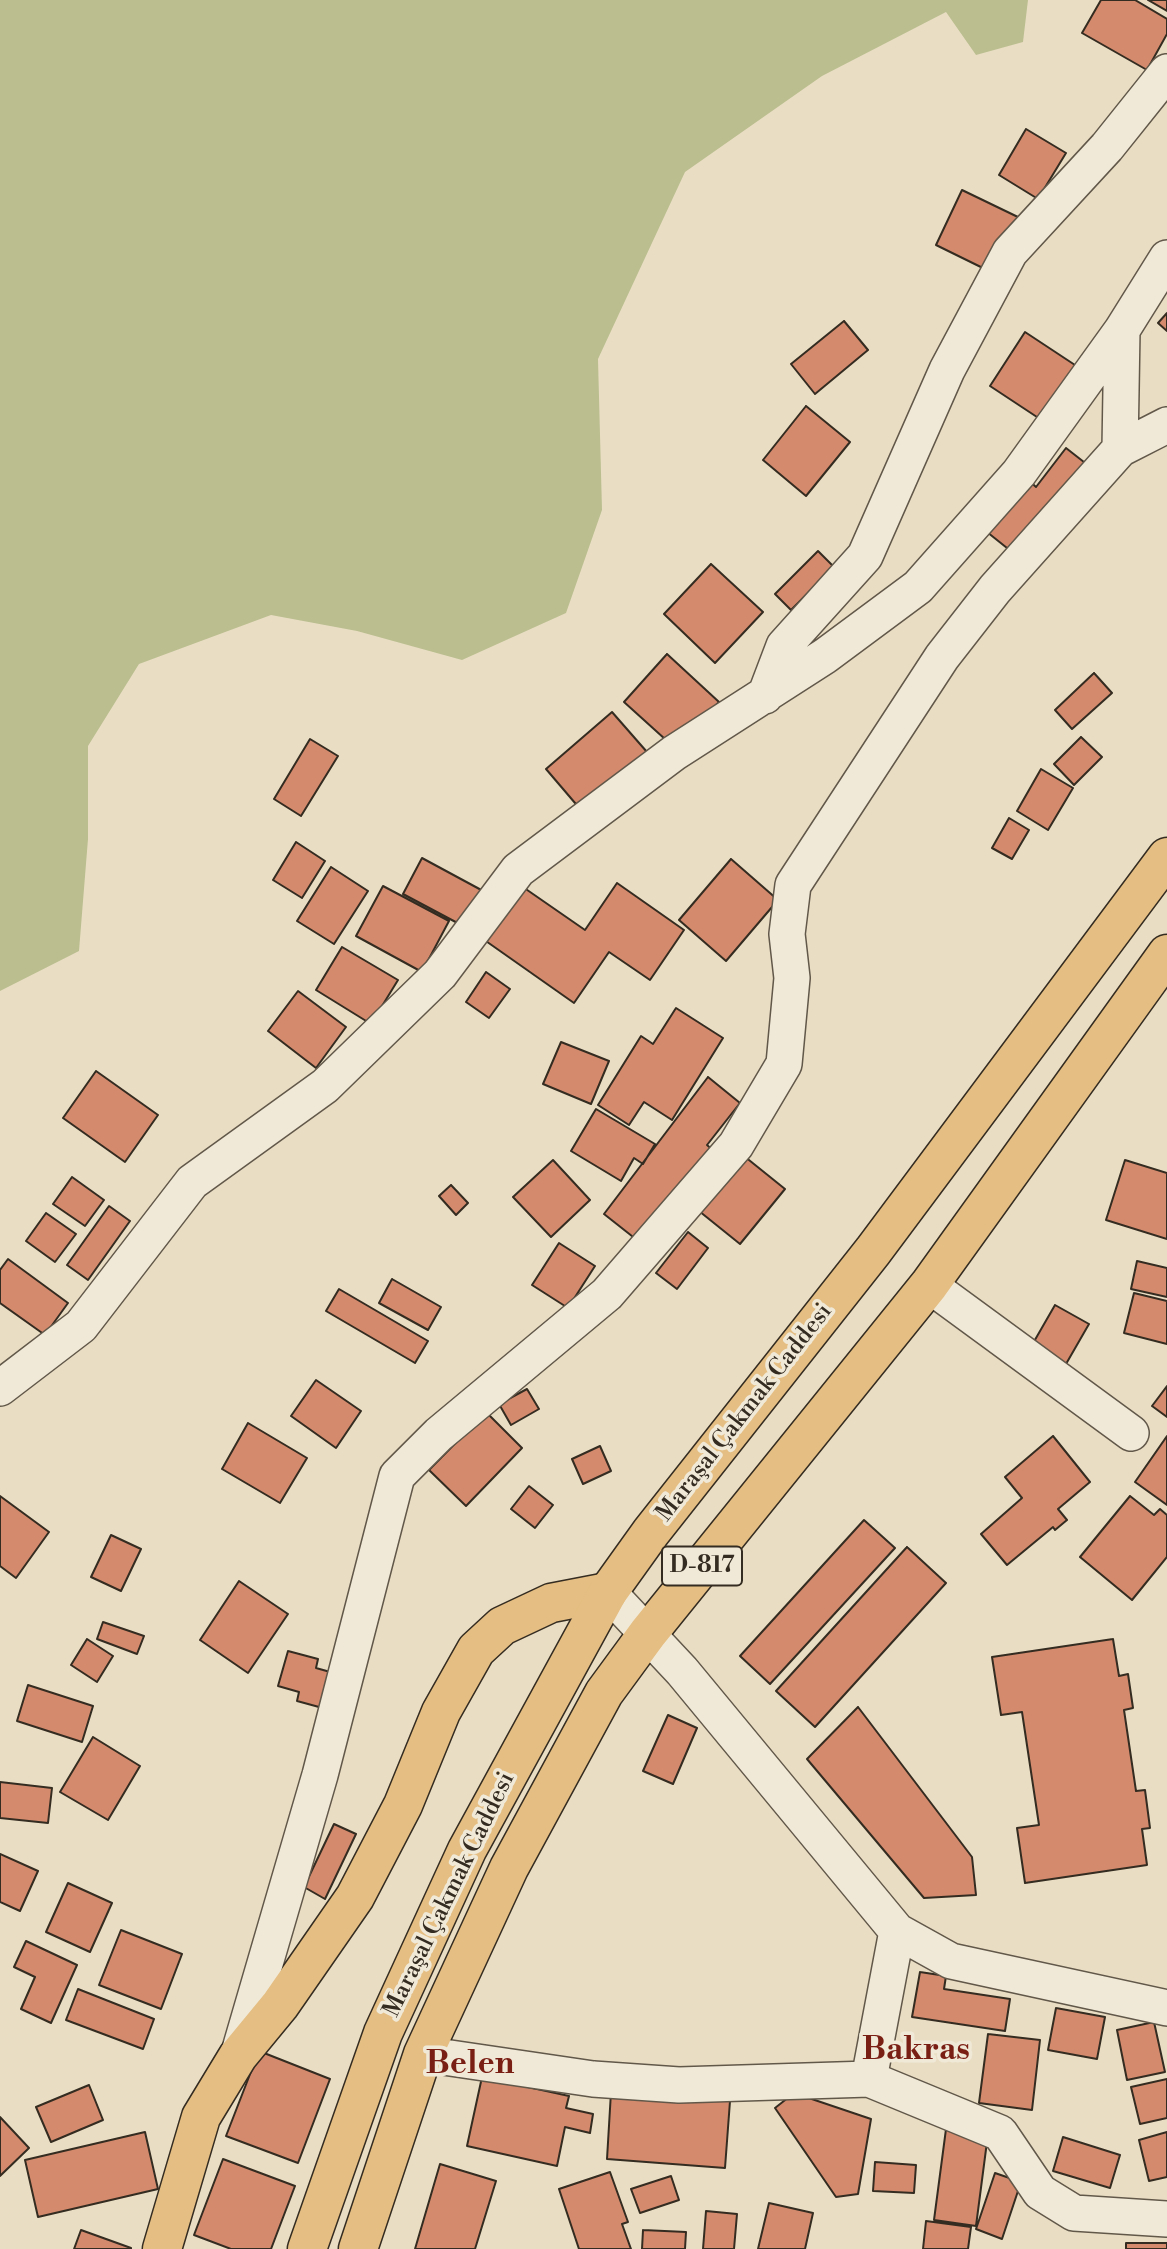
<!DOCTYPE html>
<html>
<head>
<meta charset="utf-8">
<style>
  body { margin:0 }
  canvas { display:block; background:#e9ddc3 }
</style>
</head>
<body>
<canvas width="1167" height="2249"></canvas>
<script>
const context = document.querySelector('canvas').getContext('2d');
context.lineJoin = 'round';
function paint(path, color) {
  context.fillStyle = color;
  context.fill(path, 'evenodd');
}
function shape(rows) {
  const path = new Path2D();
  for (const r of rows) {
    path.moveTo(r[0], r[1]);
    for (let i = 2; i < r.length; i += 2) path.lineTo(r[i], r[i + 1]);
  }
  return path;
}
function trace(path, color, width, dash) {
  context.strokeStyle = color;
  context.lineWidth = width;
  context.lineCap = dash ? 'butt' : 'round';
  context.setLineDash(dash || []);
  context.stroke(path);
}
function label(font, color, halo, rows, align = 'center') {
  context.font = font + ' "Libre Bodoni",serif';
  context.lineWidth = 7;
  context.setLineDash([]);
  context.textBaseline = 'middle';
  context.strokeStyle = halo;
  context.fillStyle = color;
  for (const [text, x, y, turn = 0] of rows) {
    context.save();
    context.translate(x, y);
    context.rotate((+turn || 0) * Math.PI / 180);
    context.textAlign = isNaN(turn) ? turn : align;
    if (halo) context.strokeText(text, 0, 0);
    context.fillText(text, 0, 0);
    context.restore();
  }
}
paint(shape([
  [0,0,1028,0,1023,42,976,55,946,12,822,76,685,172,598,359,602,510,566,613,462,660,357,631,271,615,139,664,88,746,88,839,79,951,0,991]
]), '#bbbf90');
const building = shape([
  [1101,0,1135,0,1167,19,1167,34,1147,70,1082,33,1101,0],
  [1148,0,1167,0,1167,11,1148,0],
  [1026,129,1066,153,1038,199,999,175,1026,129],
  [962,190,1020,218,993,273,936,245,962,190],
  [1167,313,1167,331,1158,323,1167,313],
  [844,321,868,350,815,394,791,364,844,321],
  [1025,332,1078,367,1043,421,990,386,1025,332],
  [806,406,850,442,806,496,763,460,806,406],
  [1066,448,1089,466,1017,556,982,528,1024,476,1036,487,1066,448],
  [818,551,834,567,791,610,775,594,818,551],
  [711,564,763,612,715,663,664,614,711,564],
  [667,654,719,702,676,749,624,702,667,654],
  [1094,673,1112,693,1072,729,1055,710,1094,673],
  [612,712,647,752,581,810,546,769,612,712],
  [1081,737,1102,757,1074,785,1054,764,1081,737],
  [310,739,338,756,301,816,274,799,310,739],
  [1041,769,1073,788,1048,830,1017,811,1041,769],
  [1009,818,1029,830,1012,859,992,848,1009,818],
  [296,842,325,861,302,898,273,880,296,842],
  [422,858,485,892,465,927,403,894,422,858],
  [731,859,778,900,726,961,679,920,731,859],
  [331,867,368,891,334,944,297,921,331,867],
  [617,883,684,930,650,980,609,952,574,1003,483,939,520,885,585,930,617,883],
  [383,886,449,921,422,972,356,936,383,886],
  [342,947,398,980,371,1024,316,990,342,947],
  [486,972,510,989,489,1018,466,1002,486,972],
  [298,991,346,1027,316,1068,268,1031,298,991],
  [676,1008,723,1038,672,1120,644,1102,629,1125,598,1105,641,1036,653,1044,676,1008],
  [561,1042,609,1061,591,1104,543,1084,561,1042],
  [96,1071,158,1115,125,1162,63,1118,96,1071],
  [708,1077,740,1103,707,1145,715,1152,642,1244,604,1214,708,1077],
  [596,1109,655,1144,643,1164,634,1158,621,1181,571,1151,596,1109],
  [744,1156,785,1189,740,1244,699,1211,744,1156],
  [553,1160,590,1200,551,1237,513,1197,553,1160],
  [1125,1160,1167,1173,1167,1239,1106,1220,1125,1160],
  [72,1177,104,1200,85,1226,53,1204,72,1177],
  [451,1185,468,1203,456,1215,439,1196,451,1185],
  [109,1206,130,1221,88,1280,67,1265,109,1206],
  [46,1213,76,1234,55,1262,26,1241,46,1213],
  [688,1232,708,1248,677,1289,656,1273,688,1232],
  [559,1243,595,1266,568,1308,532,1285,559,1243],
  [8,1259,68,1303,45,1335,0,1303,0,1270,8,1259],
  [1137,1261,1167,1268,1167,1297,1131,1289,1137,1261],
  [392,1279,441,1307,428,1330,379,1303,392,1279],
  [339,1289,428,1341,415,1363,326,1311,339,1289],
  [1134,1293,1167,1301,1167,1344,1124,1333,1134,1293],
  [1055,1305,1089,1324,1066,1364,1032,1345,1055,1305],
  [316,1380,361,1411,336,1448,291,1416,316,1380],
  [1167,1386,1167,1417,1152,1406,1167,1386],
  [527,1389,539,1409,511,1425,499,1404,527,1389],
  [486,1412,522,1448,466,1506,429,1470,486,1412],
  [248,1423,307,1458,280,1503,222,1469,248,1423],
  [1053,1436,1090,1482,1058,1509,1067,1520,1055,1530,1053,1527,1007,1565,981,1534,1022,1498,1005,1477,1053,1436],
  [1167,1436,1167,1505,1135,1482,1167,1436],
  [600,1446,611,1471,583,1484,572,1459,600,1446],
  [529,1486,553,1505,535,1528,511,1509,529,1486],
  [0,1496,49,1532,16,1578,0,1566,0,1496],
  [1130,1496,1154,1515,1160,1509,1167,1515,1167,1557,1132,1600,1080,1557,1130,1496],
  [864,1520,895,1548,770,1684,740,1656,864,1520],
  [111,1535,141,1549,121,1591,91,1577,111,1535],
  [907,1547,946,1583,815,1727,776,1691,907,1547],
  [239,1581,288,1614,248,1673,200,1640,239,1581],
  [103,1622,144,1636,137,1654,97,1639,103,1622],
  [87,1639,113,1656,97,1682,71,1665,87,1639],
  [1113,1639,1119,1676,1128,1674,1133,1708,1124,1710,1136,1791,1145,1790,1150,1828,1142,1829,1147,1865,1025,1883,1017,1828,1039,1825,1022,1712,1001,1715,992,1657,1113,1639],
  [288,1651,318,1659,316,1668,341,1675,330,1710,297,1701,299,1692,278,1686,288,1651],
  [28,1685,93,1706,82,1742,17,1721,28,1685],
  [858,1707,972,1857,976,1895,924,1898,807,1759,858,1707],
  [668,1715,697,1728,673,1784,643,1771,668,1715],
  [93,1737,140,1766,108,1820,60,1792,93,1737],
  [0,1782,52,1788,48,1823,0,1818,0,1782],
  [334,1824,356,1834,325,1899,304,1887,334,1824],
  [0,1854,38,1871,20,1911,0,1902,0,1854],
  [68,1883,112,1903,90,1952,46,1932,68,1883],
  [121,1930,182,1954,161,2009,99,1985,121,1930],
  [26,1941,77,1965,51,2023,21,2009,35,1977,14,1967,26,1941],
  [920,1972,946,1976,944,1989,1010,1999,1005,2031,912,2017,920,1972],
  [78,1989,154,2019,143,2049,66,2020,78,1989],
  [1056,2008,1105,2017,1097,2059,1048,2050,1056,2008],
  [1154,2022,1165,2072,1127,2080,1117,2030,1154,2022],
  [988,2034,1040,2040,1032,2110,979,2103,988,2034],
  [259,2051,330,2079,298,2163,226,2136,259,2051],
  [482,2077,569,2096,566,2108,593,2114,590,2133,565,2127,557,2166,467,2146,482,2077],
  [1167,2079,1167,2118,1140,2124,1131,2087,1167,2079],
  [89,2085,103,2120,51,2142,36,2107,89,2085],
  [611,2092,730,2101,725,2168,607,2159,611,2092],
  [794,2093,871,2119,858,2194,836,2197,775,2108,794,2093],
  [0,2117,29,2148,0,2176,0,2117],
  [946,2129,988,2134,976,2226,934,2220,946,2129],
  [145,2132,158,2189,38,2217,25,2160,145,2132],
  [1167,2132,1167,2177,1149,2181,1139,2140,1167,2132],
  [1063,2137,1120,2155,1110,2188,1053,2171,1063,2137],
  [223,2159,295,2186,271,2249,231,2249,194,2235,223,2159],
  [875,2162,916,2165,914,2193,873,2191,875,2162],
  [440,2164,496,2181,475,2249,415,2249,440,2164],
  [610,2172,628,2222,622,2224,631,2249,579,2249,559,2189,610,2172],
  [995,2173,1021,2182,1002,2239,976,2229,995,2173],
  [671,2176,679,2200,640,2213,631,2189,671,2176],
  [769,2203,813,2213,805,2249,758,2249,769,2203],
  [706,2211,737,2214,734,2249,703,2249,706,2211],
  [926,2221,971,2227,968,2249,923,2249,926,2221],
  [81,2230,131,2248,131,2249,74,2249,81,2230],
  [643,2230,686,2232,685,2249,642,2249,643,2230],
  [1126,2243,1167,2243,1167,2249,1126,2249,1126,2243]
]);
paint(building, '#d38a6d');
trace(building, '#352c21', 2);
const minor = shape([
  [1120,449,1122,330],
  [765,696,784,646,865,556,947,370,1010,252,1107,147,1167,72],
  [929,1285,1131,1433],
  [0,1388,81,1326,192,1182,325,1086,440,974,518,870,674,753,825,656,918,587,1019,473,1122,330,1167,258],
  [608,1592,682,1671,897,1931,951,1961,1167,2008],
  [423,2054,593,2079,679,2085,869,2079,1000,2133,1040,2192,1074,2213,1167,2219],
  [238,2056,320,1775,397,1476,439,1434,607,1294,736,1145,784,1064,792,978,787,934,793,885,942,657,995,589,1120,449,1167,425],
  [869,2079,897,1931]
]);
const major = shape([
  [162,2249,201,2117,238,2056,280,2005,355,1897,403,1805,441,1712,476,1650,502,1626,551,1603,608,1592]
]);
const highway = shape([
  [307,2249,383,2033,467,1850,608,1592,651,1532,873,1251,1167,857],
  [358,2249,423,2054,509,1868,604,1693,648,1633,929,1285,1167,954]
]);
trace(minor, '#62584a', 38);
trace(major, '#352c21', 41);
trace(highway, '#352c21', 41);
trace(minor, '#f1e9d8', 35);
trace(major, '#e4be82', 38);
trace(highway, '#e4be82', 38);
for (const [x, y, w] of [
  [702,1566,80]
]) {
  const box = new Path2D();
  box.roundRect(x - w / 2, y - 19.5, w, 39, 5);
  context.fillStyle = '#f1e9d8';
  context.fill(box);
  trace(box, '#352c21', 2);
}
label('bold 23px', '#352c21', null, [
  ["D-817",702,1566]
]);
label('24px', '#352c21', '#f1e9d8', [
  ["Maraşal Çakmak Caddesi",745,1413,-52],
  ["Maraşal Çakmak Caddesi",450,1895,-64]
]);
label('bold 32px', '#7a1f14', '#f1e9d8', [
  ["Bakras",916,2051],
  ["Belen",470,2065]
]);
</script>
</body>
</html>
